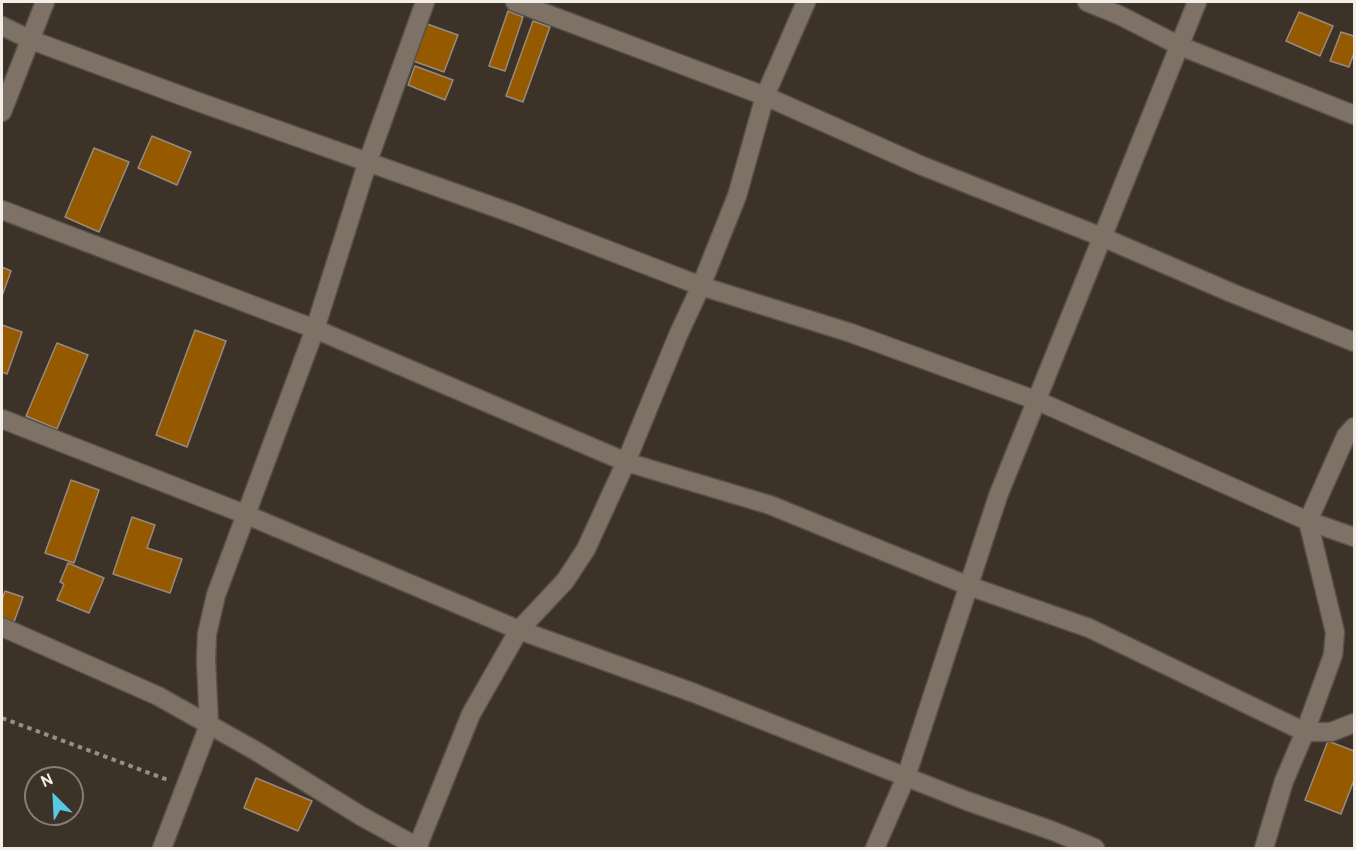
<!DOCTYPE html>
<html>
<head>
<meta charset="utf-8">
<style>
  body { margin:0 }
  #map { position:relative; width:1356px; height:850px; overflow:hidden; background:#3c3228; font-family:Overpass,sans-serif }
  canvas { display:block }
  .frame { position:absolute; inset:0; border:3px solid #f4eee8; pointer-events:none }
  .north { position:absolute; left:24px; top:766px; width:60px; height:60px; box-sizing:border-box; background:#3c3228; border:2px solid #867d75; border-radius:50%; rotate:336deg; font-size:16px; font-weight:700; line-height:24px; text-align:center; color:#f4eee8 }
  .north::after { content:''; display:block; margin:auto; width:21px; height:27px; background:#58c9e3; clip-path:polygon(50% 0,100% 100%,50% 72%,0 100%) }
</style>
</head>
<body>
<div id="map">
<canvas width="1356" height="850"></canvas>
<div class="frame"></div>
<div class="north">N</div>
</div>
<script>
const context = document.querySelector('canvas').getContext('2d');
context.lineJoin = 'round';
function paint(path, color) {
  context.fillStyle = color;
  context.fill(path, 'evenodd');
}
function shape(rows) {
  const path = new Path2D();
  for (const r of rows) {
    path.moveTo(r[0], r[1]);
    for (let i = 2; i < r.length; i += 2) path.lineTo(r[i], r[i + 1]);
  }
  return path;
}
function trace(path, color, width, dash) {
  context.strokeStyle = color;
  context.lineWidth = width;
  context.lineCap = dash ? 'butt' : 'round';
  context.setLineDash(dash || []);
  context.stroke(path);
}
const building = shape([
  [508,11,523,17,505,71,489,66,508,11],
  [1299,12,1333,26,1320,56,1286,41,1299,12],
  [416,20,458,35,444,72,402,57,416,20],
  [533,21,550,27,523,102,506,96,533,21],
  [1341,32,1354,36,1354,53,1349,67,1330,61,1341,32],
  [415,66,453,80,445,100,408,85,415,66],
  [152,136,191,152,177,185,138,168,152,136],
  [94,148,129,162,99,232,65,217,94,148],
  [2,267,11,271,2,296,2,267],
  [2,325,22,332,7,374,2,372,2,325],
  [195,330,226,341,187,447,156,435,195,330],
  [57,343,88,355,57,429,26,416,57,343],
  [71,480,99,490,74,563,45,553,71,480],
  [132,517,155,525,147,548,182,559,170,593,113,574,132,517],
  [68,563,104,578,89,613,57,600,64,584,60,582,68,563],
  [5,591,23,597,14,622,2,617,2,600,5,591],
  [1328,741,1354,751,1354,780,1341,814,1305,800,1328,741],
  [256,778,312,801,298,831,244,808,256,778]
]);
paint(building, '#955900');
trace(building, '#978b80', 1.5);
const minor = shape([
  [515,2,765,96,920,165,1102,237,1232,293,1354,342],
  [1087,2,1119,15,1180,46,1354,115],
  [2,26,31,40,193,100,514,214,701,286,851,333,1038,401,1308,521,1354,537],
  [2,112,45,2],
  [2,210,315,329,626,462,770,505,969,586,1089,628,1305,732,1331,732,1354,723],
  [2,419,247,515,519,630,694,693,967,801,1053,831,1095,848],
  [2,627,158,696,256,751,361,816,419,848],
  [162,848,209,725,206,660,207,634,216,595,315,329,368,161,425,2],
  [417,848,471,714,519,630,565,581,586,549,626,462,679,333,701,286,737,196,765,96,806,2],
  [875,848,906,777,998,496,1197,2],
  [1264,848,1284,781,1305,732,1333,655,1335,632,1308,521,1346,436,1354,427]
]);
trace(minor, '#595149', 21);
trace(shape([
  [2,718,168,780]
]), '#978f87', 4, [4.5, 4.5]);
trace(minor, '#7e7267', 18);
</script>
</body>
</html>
